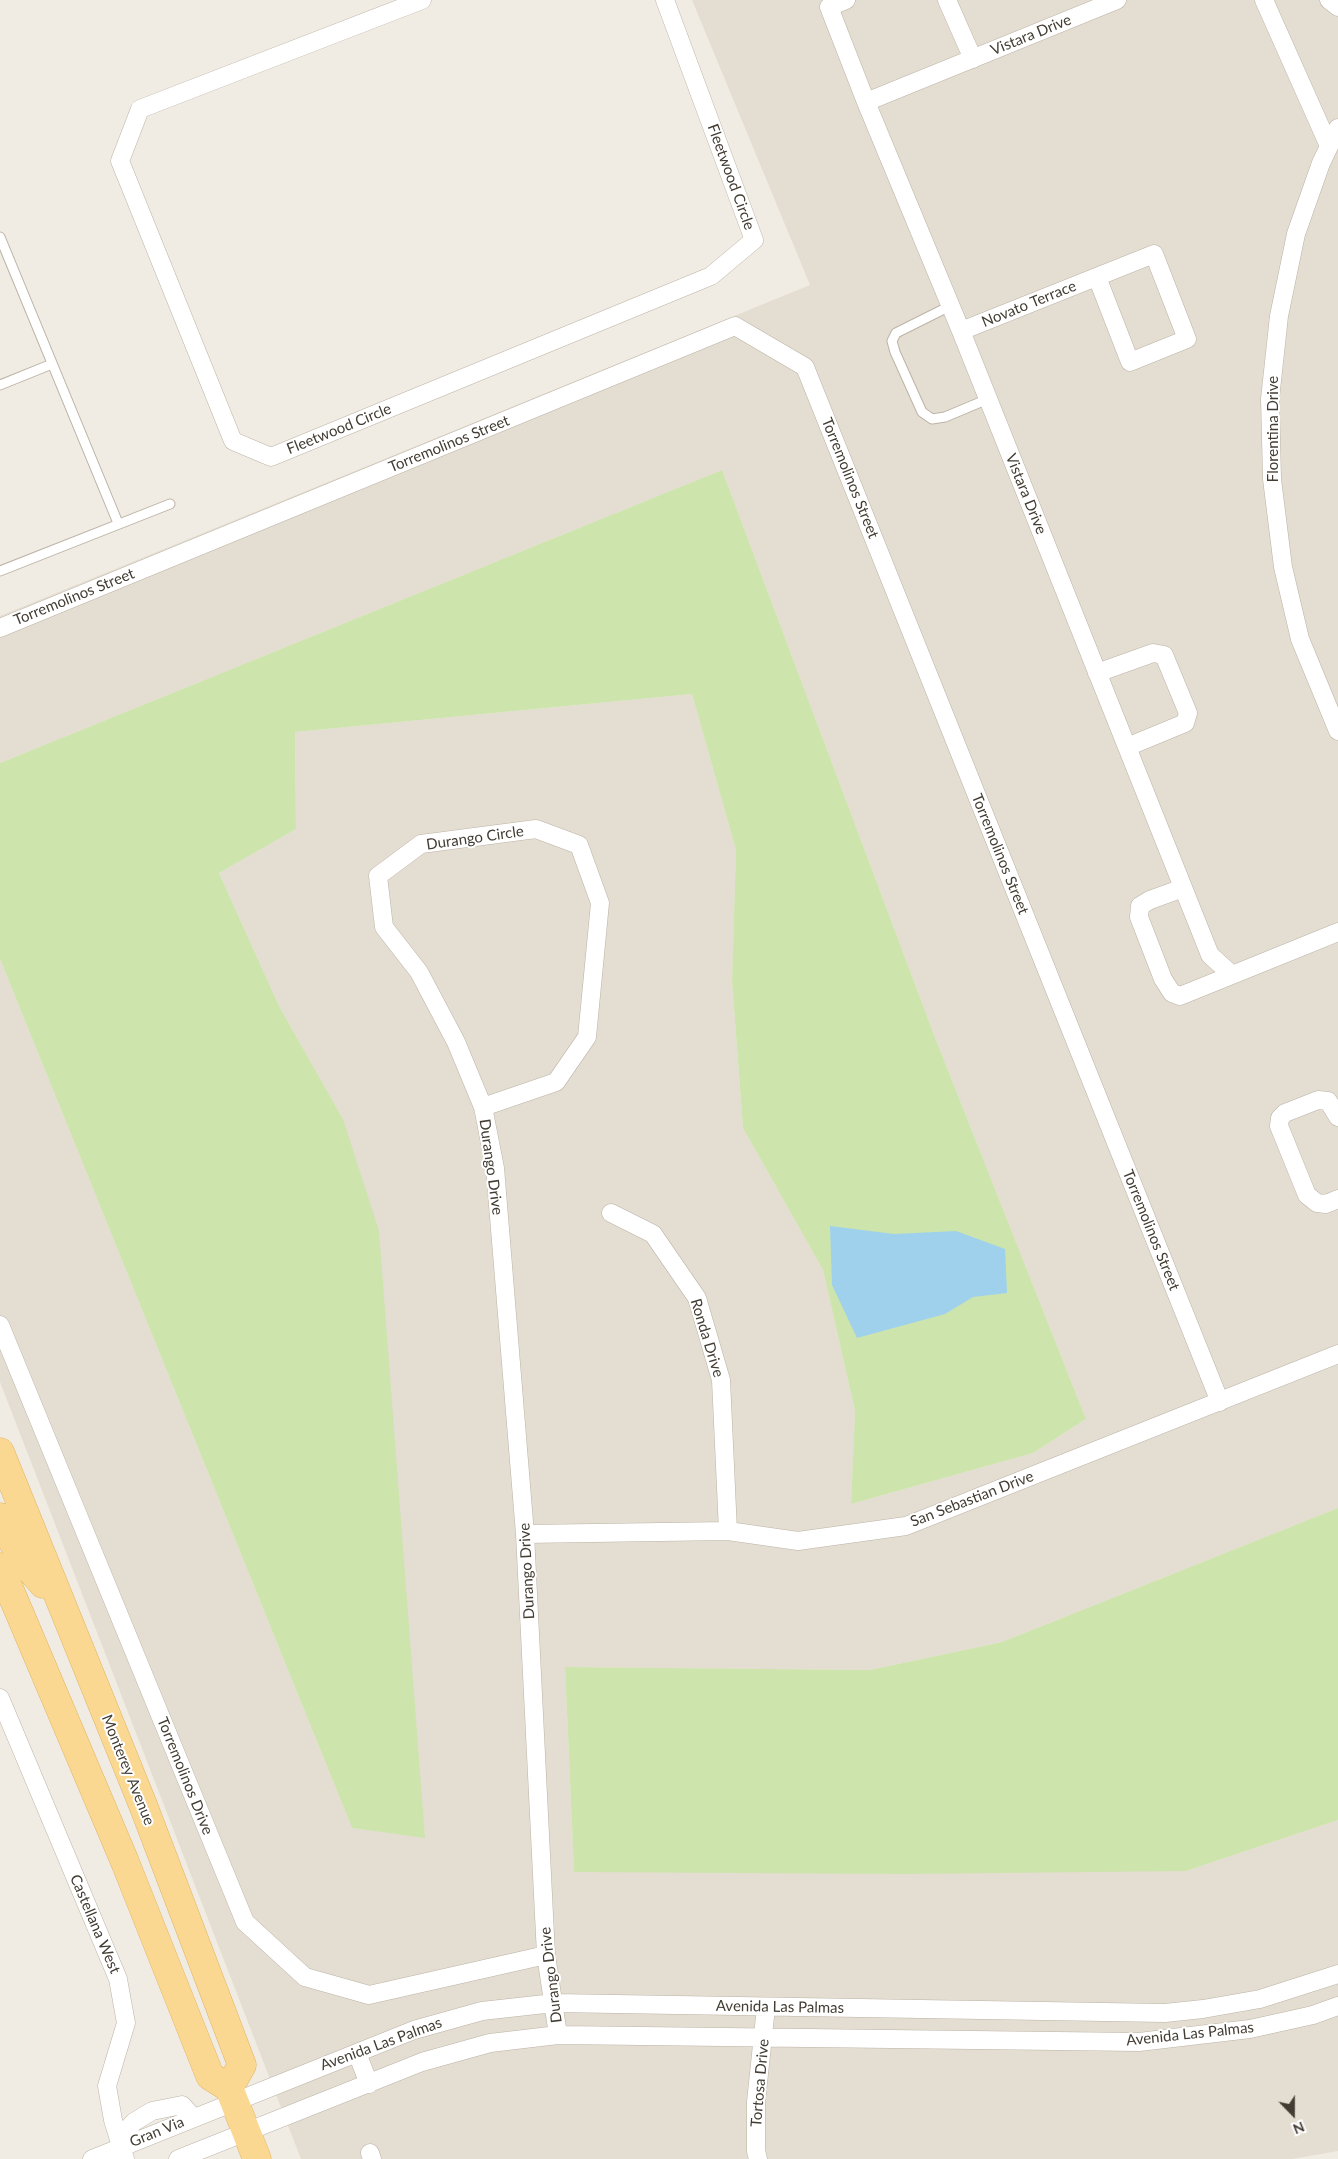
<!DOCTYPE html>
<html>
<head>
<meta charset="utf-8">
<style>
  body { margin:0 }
  #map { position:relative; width:1338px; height:2159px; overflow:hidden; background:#f1ece3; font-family:Lato,sans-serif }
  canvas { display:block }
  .north { position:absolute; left:1268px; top:2089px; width:50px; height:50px; -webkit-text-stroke:4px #fff; paint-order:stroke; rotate:158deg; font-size:14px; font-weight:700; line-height:20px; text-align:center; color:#423c33 }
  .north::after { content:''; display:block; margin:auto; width:18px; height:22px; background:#423c33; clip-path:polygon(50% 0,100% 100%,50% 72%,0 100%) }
</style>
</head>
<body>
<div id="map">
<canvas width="1338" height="2159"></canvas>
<div class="north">N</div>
</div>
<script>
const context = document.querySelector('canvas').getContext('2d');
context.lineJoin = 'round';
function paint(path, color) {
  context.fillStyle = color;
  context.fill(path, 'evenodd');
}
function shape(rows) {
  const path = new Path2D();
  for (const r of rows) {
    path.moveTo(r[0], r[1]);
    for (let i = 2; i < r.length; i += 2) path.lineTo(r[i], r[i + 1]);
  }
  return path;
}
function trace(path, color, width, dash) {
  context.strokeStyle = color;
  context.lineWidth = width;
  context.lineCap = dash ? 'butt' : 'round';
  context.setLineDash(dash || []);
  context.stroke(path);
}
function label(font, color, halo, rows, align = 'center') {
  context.font = font + ' Lato,sans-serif';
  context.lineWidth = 4;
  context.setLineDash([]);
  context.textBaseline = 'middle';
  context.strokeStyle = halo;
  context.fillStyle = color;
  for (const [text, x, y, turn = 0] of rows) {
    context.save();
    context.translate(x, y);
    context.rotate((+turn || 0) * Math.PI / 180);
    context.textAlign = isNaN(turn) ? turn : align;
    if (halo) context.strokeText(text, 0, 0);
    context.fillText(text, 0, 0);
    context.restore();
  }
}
paint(shape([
  [692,0,1338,0,1338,1508,1002,1642,870,1670,565,1667,574,1871,1186,1871,1338,1820,1338,2151,1292,2159,301,2159,0,1382,0,959,352,1828,424,1837,343,1119,279,1006,219,873,296,829,295,732,692,694,736,850,732,981,743,1128,823,1270,855,1411,851,1504,1033,1453,1086,1419,936,1040,722,470,0,763,0,616,810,285]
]), '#e4ddd1');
paint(shape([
  [722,470,936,1040,1086,1419,1033,1453,851,1504,855,1411,823,1270,743,1128,732,981,736,850,692,694,295,732,296,829,219,873,279,1006,343,1119,379,1231,425,1838,352,1828,0,959,0,763],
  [1338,1508,1338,1820,1186,1871,905,1874,574,1872,565,1667,870,1670,1002,1642]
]), '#cde4ac');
paint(shape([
  [830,1226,894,1234,956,1231,1005,1249,1007,1293,973,1297,945,1314,857,1338,832,1285]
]), '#9fd1ed');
const lane = shape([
  [0,237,118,523],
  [950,306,896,333,892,341,895,352,922,412,932,419,945,417,988,399],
  [0,385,52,364],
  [0,571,170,504]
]);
const street = shape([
  [422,0,140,109,120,161,233,441,271,457,711,276,754,240,665,0],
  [846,0,829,7,866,102],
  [947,0,973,59],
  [1117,0,866,102,961,331,1210,955,1232,975,1338,932],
  [1264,0,1329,146],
  [1329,0,1338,7],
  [1338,128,1321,163,1296,234,1279,316,1270,399,1272,479,1283,567,1300,639,1338,731],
  [961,331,1154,254,1187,339,1130,362,1097,277],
  [0,628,735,326,805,367,1220,1402],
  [1097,673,1153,653,1164,655,1188,713,1185,723,1127,747],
  [536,829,579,845,600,903,587,1037,556,1082,483,1107,456,1042,419,972,384,927,378,876,421,844,536,829],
  [1183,888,1150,900,1140,906,1139,917,1163,979,1172,993,1180,996,1232,975],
  [483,1107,495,1168,525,1534,546,1955,558,2035],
  [1338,1117,1328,1101,1318,1100,1285,1113,1280,1118,1279,1126,1307,1195,1317,1203,1326,1204,1338,1199],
  [611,1213,653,1234,697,1298,721,1380,728,1531],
  [0,1325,245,1922,305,1977,369,1995,546,1955],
  [525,1534,728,1531,798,1541,906,1526,1338,1354],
  [0,1698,118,1979,126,2023,107,2086,113,2120,125,2159],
  [357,2053,369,2084],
  [121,2147,125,2132,134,2122,152,2111,182,2105,193,2117],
  [370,2153,372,2159],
  [92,2159,414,2030,482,2011,554,2003,1165,2013,1203,2009,1260,1999,1338,1974],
  [178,2159,422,2062,490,2043,558,2035,1139,2042,1250,2029,1313,2015,1338,2006],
  [758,2159,756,2151,756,2102,766,2007]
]);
const primary = shape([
  [0,1452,143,1805,242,2065,229,2088],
  [0,1517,22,1560,43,1584],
  [0,1567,125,1862,210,2076,229,2088,257,2159]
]);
trace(lane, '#bcb3a6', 11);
trace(street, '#bcb3a6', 19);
trace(primary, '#dfb463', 29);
trace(lane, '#fff', 9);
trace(street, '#fff', 18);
trace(primary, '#fbd892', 28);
label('15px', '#423c33', '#fff', [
  ["Vistara Drive",1031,35,-22],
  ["Fleetwood Circle",731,177,70],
  ["Novato Terrace",1029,304,-22],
  ["Fleetwood Circle",339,429,-22],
  ["Florentina Drive",1273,429,-90],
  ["Torremolinos Street",449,444,-22],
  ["Torremolinos Street",850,478,68],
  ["Vistara Drive",1026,494,68],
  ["Torremolinos Street",74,597,-22],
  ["Durango Circle",475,838,-8],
  ["Torremolinos Street",1000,854,68],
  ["Durango Drive",491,1167,82],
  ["Torremolinos Street",1151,1230,68],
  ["Ronda Drive",707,1338,73],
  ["San Sebastian Drive",972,1499,-21],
  ["Durango Drive",527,1571,-93],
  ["Monterey Avenue",128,1770,68],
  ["Torremolinos Drive",185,1776,68],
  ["Castellana West",95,1924,67],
  ["Durango Drive",551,1975,-97],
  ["Avenida Las Palmas",780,2007,1],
  ["Avenida Las Palmas",1190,2034,-6],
  ["Avenida Las Palmas",381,2044,-20],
  ["Tortosa Drive",760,2083,-85],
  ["Gran Via",157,2132,-22]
]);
</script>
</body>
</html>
